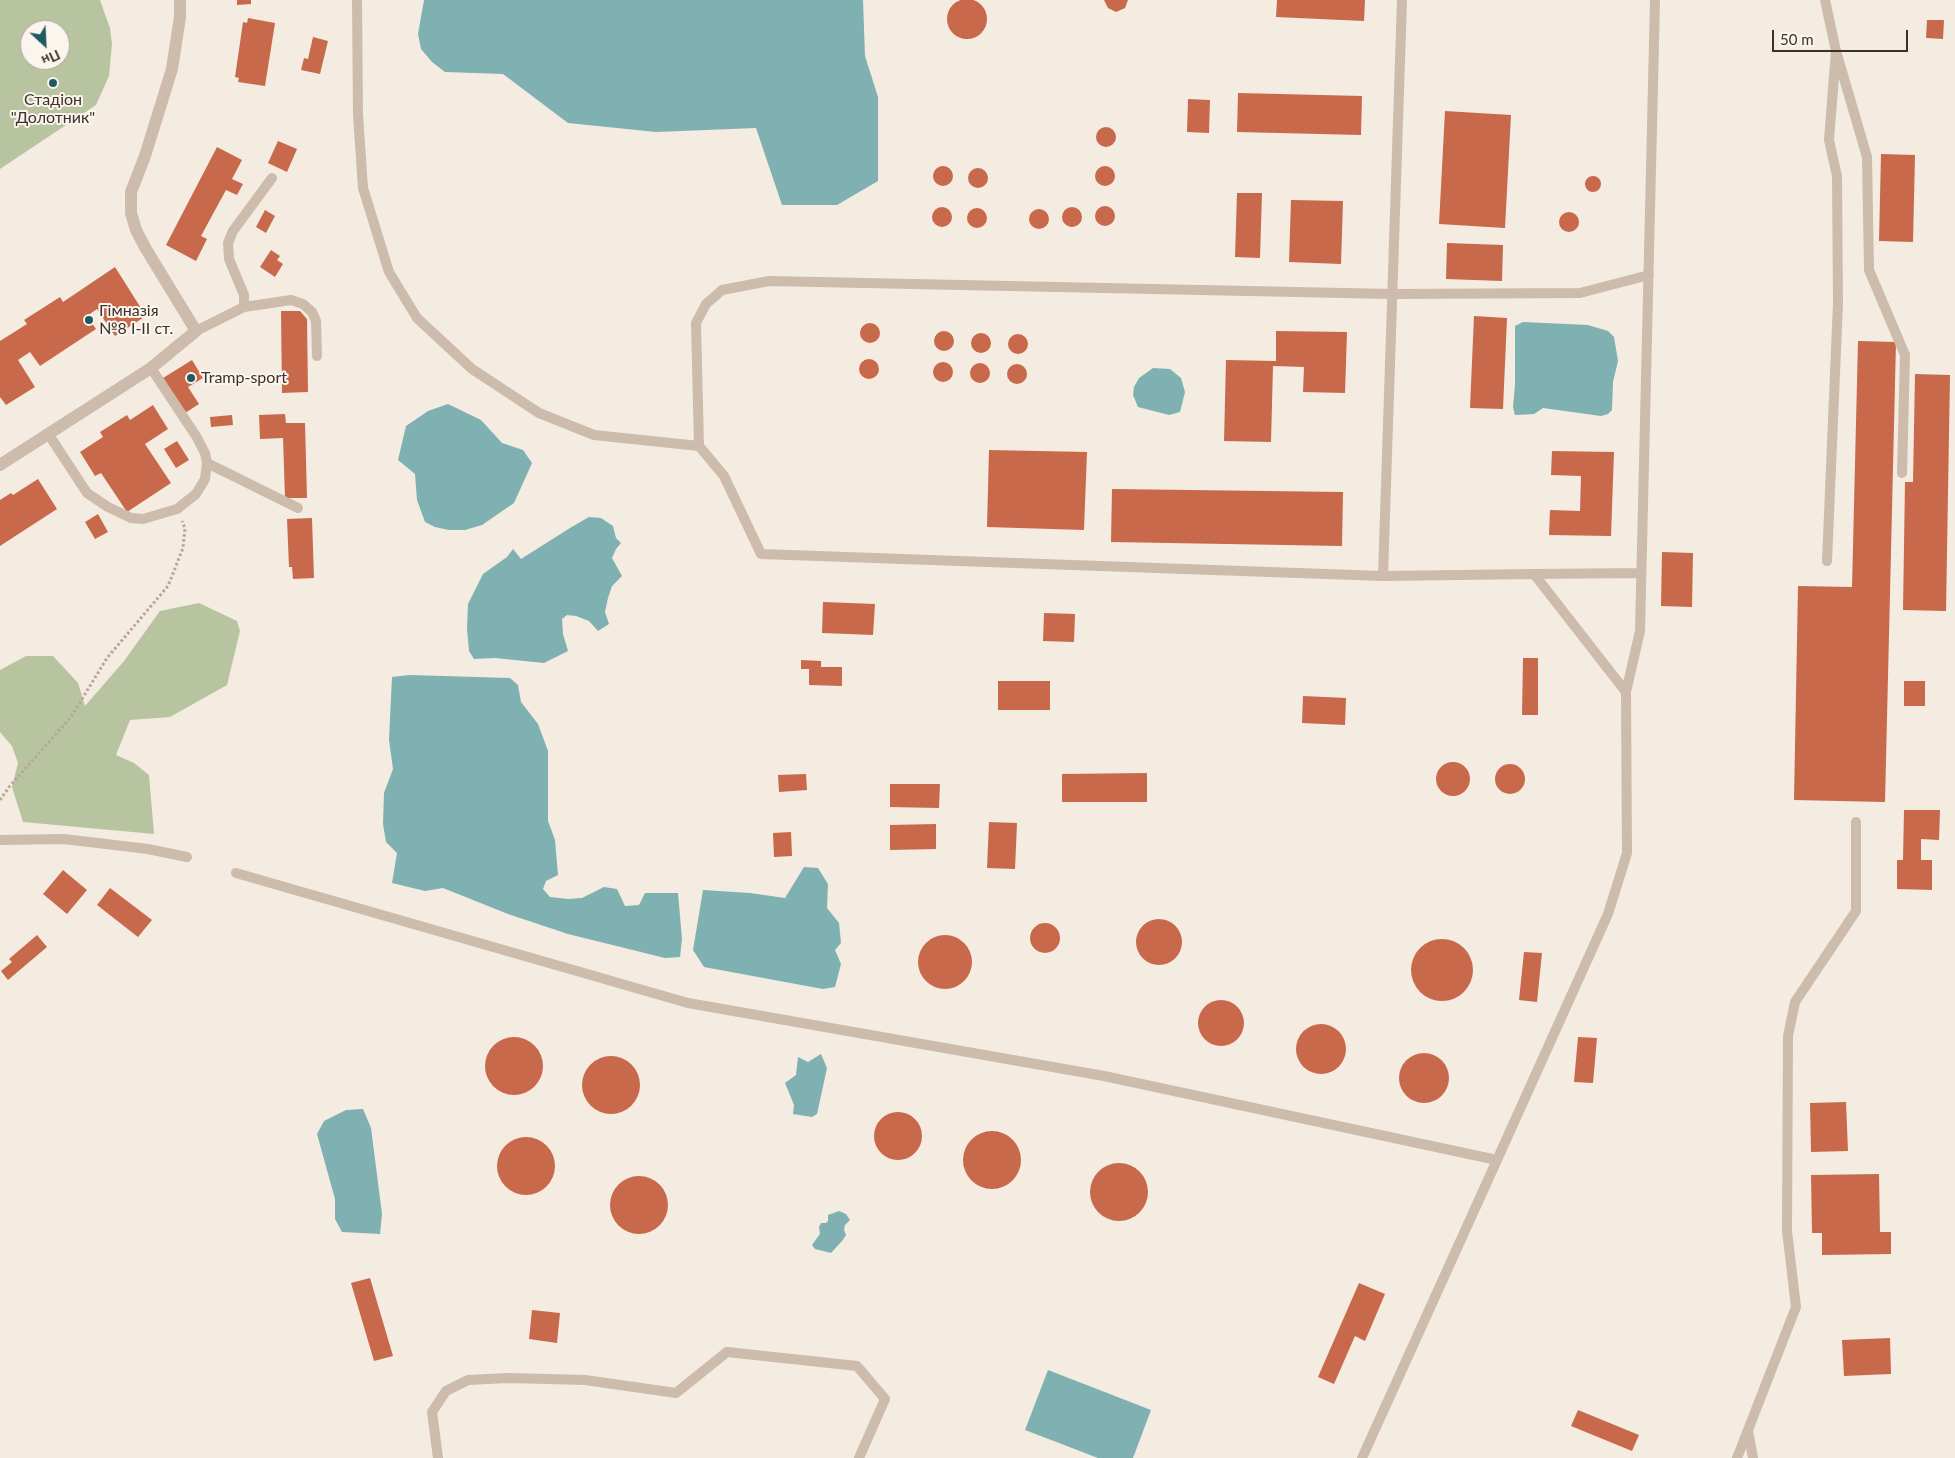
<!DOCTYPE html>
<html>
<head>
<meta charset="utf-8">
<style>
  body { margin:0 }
  #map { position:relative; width:1955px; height:1458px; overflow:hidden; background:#f4ebe1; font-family:Lato,sans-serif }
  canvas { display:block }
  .north { position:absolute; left:20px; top:20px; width:50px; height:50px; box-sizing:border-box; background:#fbf5ee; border:1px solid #aea6a0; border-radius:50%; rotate:155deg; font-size:14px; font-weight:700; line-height:20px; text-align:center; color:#3b302b }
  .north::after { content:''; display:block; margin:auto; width:18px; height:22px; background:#1f5a5e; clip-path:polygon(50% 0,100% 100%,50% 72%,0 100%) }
  .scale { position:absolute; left:1772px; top:30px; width:136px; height:22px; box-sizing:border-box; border:2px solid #3b302b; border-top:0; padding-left:6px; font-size:15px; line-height:18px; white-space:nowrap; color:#3b302b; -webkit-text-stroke:4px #fbf5ee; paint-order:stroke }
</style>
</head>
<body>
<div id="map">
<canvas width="1955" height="1458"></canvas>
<div class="north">Пн</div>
<div class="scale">50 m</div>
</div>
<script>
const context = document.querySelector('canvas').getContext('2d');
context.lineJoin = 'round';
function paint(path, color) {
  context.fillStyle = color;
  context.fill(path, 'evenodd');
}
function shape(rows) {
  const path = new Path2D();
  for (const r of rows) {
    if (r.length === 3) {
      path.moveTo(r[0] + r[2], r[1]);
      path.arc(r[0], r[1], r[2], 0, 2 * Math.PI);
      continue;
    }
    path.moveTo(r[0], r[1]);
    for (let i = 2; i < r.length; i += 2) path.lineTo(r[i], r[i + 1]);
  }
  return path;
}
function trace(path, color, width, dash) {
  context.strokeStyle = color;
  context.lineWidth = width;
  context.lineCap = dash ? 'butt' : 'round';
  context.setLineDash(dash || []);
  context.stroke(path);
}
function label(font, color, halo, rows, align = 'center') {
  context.font = font + ' Lato,sans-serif';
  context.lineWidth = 4;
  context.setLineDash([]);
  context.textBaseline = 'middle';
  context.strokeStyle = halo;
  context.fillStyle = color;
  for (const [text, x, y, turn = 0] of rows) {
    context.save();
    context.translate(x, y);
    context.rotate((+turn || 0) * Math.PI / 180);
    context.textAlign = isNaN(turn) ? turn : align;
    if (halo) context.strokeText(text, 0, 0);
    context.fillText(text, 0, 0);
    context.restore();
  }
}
paint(shape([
  [0,0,100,0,110,28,112,44,109,76,96,105,0,169],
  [30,30,60,30,60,60,30,60],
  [199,603,237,621,240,631,227,685,170,717,130,720,116,755,134,763,149,775,154,834,23,822,12,787,18,763,12,746,0,732,0,670,26,656,53,656,78,683,85,706,124,661,160,611]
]), '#b8c4a0');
paint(shape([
  [424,0,863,0,865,56,878,97,878,181,837,205,782,205,756,128,656,132,568,123,503,74,445,72,432,62,421,49,418,34],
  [1523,322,1588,325,1608,331,1614,337,1618,361,1613,382,1612,410,1608,414,1601,416,1543,408,1534,414,1515,415,1513,407,1515,385,1515,326],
  [1153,368,1170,369,1181,378,1185,392,1180,412,1169,415,1138,407,1133,395,1134,387,1139,378],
  [448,404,481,420,502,443,523,450,532,463,514,503,482,525,465,530,449,530,435,527,425,522,417,500,415,474,398,460,406,426,428,411],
  [589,517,601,518,613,526,616,538,621,543,616,549,612,558,622,576,612,586,608,598,605,612,609,624,598,631,589,621,576,616,567,615,562,619,563,634,568,651,544,663,495,658,474,659,469,651,467,629,468,604,483,574,507,557,513,549,521,559,570,528],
  [409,675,510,678,518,685,521,702,538,724,548,751,548,821,555,840,558,875,546,881,543,889,550,897,568,899,582,898,604,887,617,889,625,906,639,905,645,893,678,893,682,939,680,957,665,958,568,934,508,914,443,888,425,891,392,883,397,853,386,842,383,824,384,793,393,769,389,740,392,677],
  [804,867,818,868,828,884,827,908,839,923,841,943,835,950,841,964,835,987,823,989,704,967,693,950,703,890,750,893,785,898],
  [821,1054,827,1068,817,1114,812,1117,793,1114,794,1105,785,1083,796,1075,798,1057,808,1062],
  [363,1109,371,1128,382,1214,380,1234,342,1232,335,1219,335,1199,317,1134,324,1121,346,1110],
  [839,1211,846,1214,850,1220,845,1225,844,1230,846,1235,842,1241,831,1253,815,1249,812,1245,820,1234,819,1227,821,1223,826,1223,828,1221,828,1215],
  [1048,1370,1151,1410,1133,1458,1098,1458,1025,1430]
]), '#7fb0b2');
paint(shape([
  [967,19,20],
  [237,0,251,0,251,4,237,5],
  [1104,0,1128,0,1125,8,1116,12,1108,8],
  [1277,0,1365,0,1364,21,1276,17],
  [248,18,275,23,265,86,238,82,239,78,235,77,243,22,247,23],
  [1927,20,1944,20,1943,39,1926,38],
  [313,37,328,41,320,74,301,70,304,58,308,59],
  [1238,93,1362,96,1361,135,1237,132],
  [1188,99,1210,100,1209,133,1187,132],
  [1445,111,1511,115,1505,228,1439,224],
  [1106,137,10],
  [278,141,297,149,287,172,268,163],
  [217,147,242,160,232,179,243,184,237,195,226,190,201,236,207,239,196,261,166,245],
  [1881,154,1915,155,1913,242,1879,241],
  [943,176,10],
  [1105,176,10],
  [978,178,10],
  [1593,184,8],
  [1237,193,1262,193,1260,258,1235,257],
  [1291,200,1343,201,1341,264,1289,262],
  [1105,216,10],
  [942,217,10],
  [1072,217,10],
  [977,218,10],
  [1039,219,10],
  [265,210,275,216,266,233,256,227],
  [1569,222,10],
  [1447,243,1503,245,1502,281,1446,279],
  [271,250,280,256,277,260,283,264,275,277,260,267],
  [115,267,146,316,115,336,97,309,87,316,96,329,40,366,30,352,18,360,35,387,6,405,0,397,0,341,27,324,24,320,60,297,63,302],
  [281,311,300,311,307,319,308,392,282,393],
  [1474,316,1507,318,1503,409,1470,408],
  [870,333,10],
  [944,341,10],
  [1276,331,1347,332,1345,393,1303,392,1304,367,1273,366,1271,442,1224,441,1226,360,1276,361],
  [981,343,10],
  [1018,344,10],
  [1858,341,1896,342,1885,802,1794,800,1798,586,1852,587],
  [869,369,10],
  [192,360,203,378,188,387,199,404,185,413,163,378],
  [943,372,10],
  [980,373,10],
  [1017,374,10],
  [1915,374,1950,375,1946,611,1903,610,1905,482,1913,482],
  [153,405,168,429,145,444,171,483,127,512,101,473,95,476,80,452,103,437,100,432,127,415,130,420],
  [285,414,286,423,305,423,307,498,285,498,283,438,260,439,259,415],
  [232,415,233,425,211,427,210,417],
  [177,441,189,460,176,468,164,449],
  [989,450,1087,452,1084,530,987,527],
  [1552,451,1614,452,1611,536,1549,535,1550,510,1580,511,1581,476,1551,475],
  [38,479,57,509,0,546,0,500,11,493,13,495],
  [1112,489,1343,492,1342,546,1111,542],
  [98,514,108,532,95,539,85,522],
  [312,518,314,578,293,579,292,567,289,567,287,519],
  [1662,552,1693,553,1692,607,1661,606],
  [823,602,875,604,873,635,822,633],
  [1044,613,1075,614,1074,642,1043,641],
  [1523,658,1538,658,1538,715,1522,715],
  [801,660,821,661,821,667,842,667,842,686,809,685,809,669,801,669],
  [998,681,1050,681,1050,710,998,710],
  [1904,681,1925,681,1925,706,1904,706],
  [1303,696,1346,698,1345,725,1302,723],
  [1453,779,17],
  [1510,779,15],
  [1147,773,1147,802,1062,802,1062,774],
  [806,774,807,790,779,792,778,775],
  [890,784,940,784,939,808,890,807],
  [1904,810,1940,810,1939,840,1921,839,1921,860,1932,860,1932,890,1897,889,1897,860,1903,860],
  [989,822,1017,823,1015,869,987,868],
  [936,824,936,849,890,850,890,825],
  [791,832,792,856,774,857,773,833],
  [63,870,87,890,67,914,43,894],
  [110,888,152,920,138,937,97,905],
  [1159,942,23],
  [1045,938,15],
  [945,962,27],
  [37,935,47,947,8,980,1,971,12,962,9,959],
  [1442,970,31],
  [1524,952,1542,953,1537,1002,1519,1000],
  [1221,1023,23],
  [1321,1049,25],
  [1578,1037,1597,1038,1593,1083,1574,1082],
  [514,1066,29],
  [1424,1078,25],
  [611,1085,29],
  [1846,1102,1848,1151,1811,1152,1810,1103],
  [898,1136,24],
  [992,1160,29],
  [526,1166,29],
  [1119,1192,29],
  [1879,1174,1880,1232,1891,1232,1891,1254,1822,1255,1822,1233,1812,1233,1811,1175],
  [639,1205,29],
  [370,1278,393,1356,374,1361,351,1283],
  [1359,1283,1385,1294,1365,1341,1355,1336,1334,1384,1318,1377],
  [532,1310,560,1313,557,1343,529,1339],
  [1890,1338,1891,1374,1844,1376,1842,1340],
  [1578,1410,1639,1435,1632,1451,1571,1426]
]), '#c8694b');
trace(shape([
  [0,800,9,787,71,717,107,658,168,586,183,548,185,528,182,521]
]), '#b9a596', 3, [2.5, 2.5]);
trace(shape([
  [1825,0,1836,51,1867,157,1869,270,1905,355,1902,473],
  [244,307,244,295,229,259,228,243,233,231,272,178],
  [196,331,244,307,291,300,303,304,312,312,316,321,317,356],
  [49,435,87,493,108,507,131,518,143,519,177,509,196,494,205,479,207,463,205,453,196,436,151,368],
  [699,446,696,323,706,304,722,290,769,281,1392,294,1580,293,1649,275],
  [207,463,298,508],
  [1827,561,1838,303,1837,176,1829,140,1836,51],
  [1534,574,1641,573],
  [1383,576,1402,0],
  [1626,692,1640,631,1655,0],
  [0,840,64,839,148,849,187,857],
  [236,873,688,1003,1104,1076,1497,1160,1608,914,1627,853,1626,692,1534,574,1383,576,761,554,724,476,699,446,594,435,539,413,472,369,417,318,389,272,363,188,358,115,357,0],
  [1748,1431,1753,1458],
  [438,1458,432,1412,446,1391,468,1380,508,1378,585,1380,676,1393,727,1352,857,1366,885,1399,859,1458],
  [1362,1458,1497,1160],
  [1737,1458,1796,1307,1787,1231,1788,1036,1795,1002,1856,911,1856,822]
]), '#cdbbac', 10);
trace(shape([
  [0,465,151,368,196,331,146,249,136,230,131,213,131,192,145,156,172,69,180,17,180,0]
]), '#cdbbac', 12);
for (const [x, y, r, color] of [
  [53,83,5,"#1f5a5e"],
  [89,320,5,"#1f5a5e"],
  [191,378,5,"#1f5a5e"]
]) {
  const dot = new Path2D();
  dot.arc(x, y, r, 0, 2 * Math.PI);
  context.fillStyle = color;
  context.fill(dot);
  trace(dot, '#fbf5ee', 2);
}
label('16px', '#3b302b', '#fbf5ee', [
  ["Стадіон",53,100,"center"],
  ["\"Долотник\"",53,118,"center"],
  ["Гімназія",99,311],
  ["№8 I-II ст.",99,329],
  ["Tramp-sport",201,378]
], 'left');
</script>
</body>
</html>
